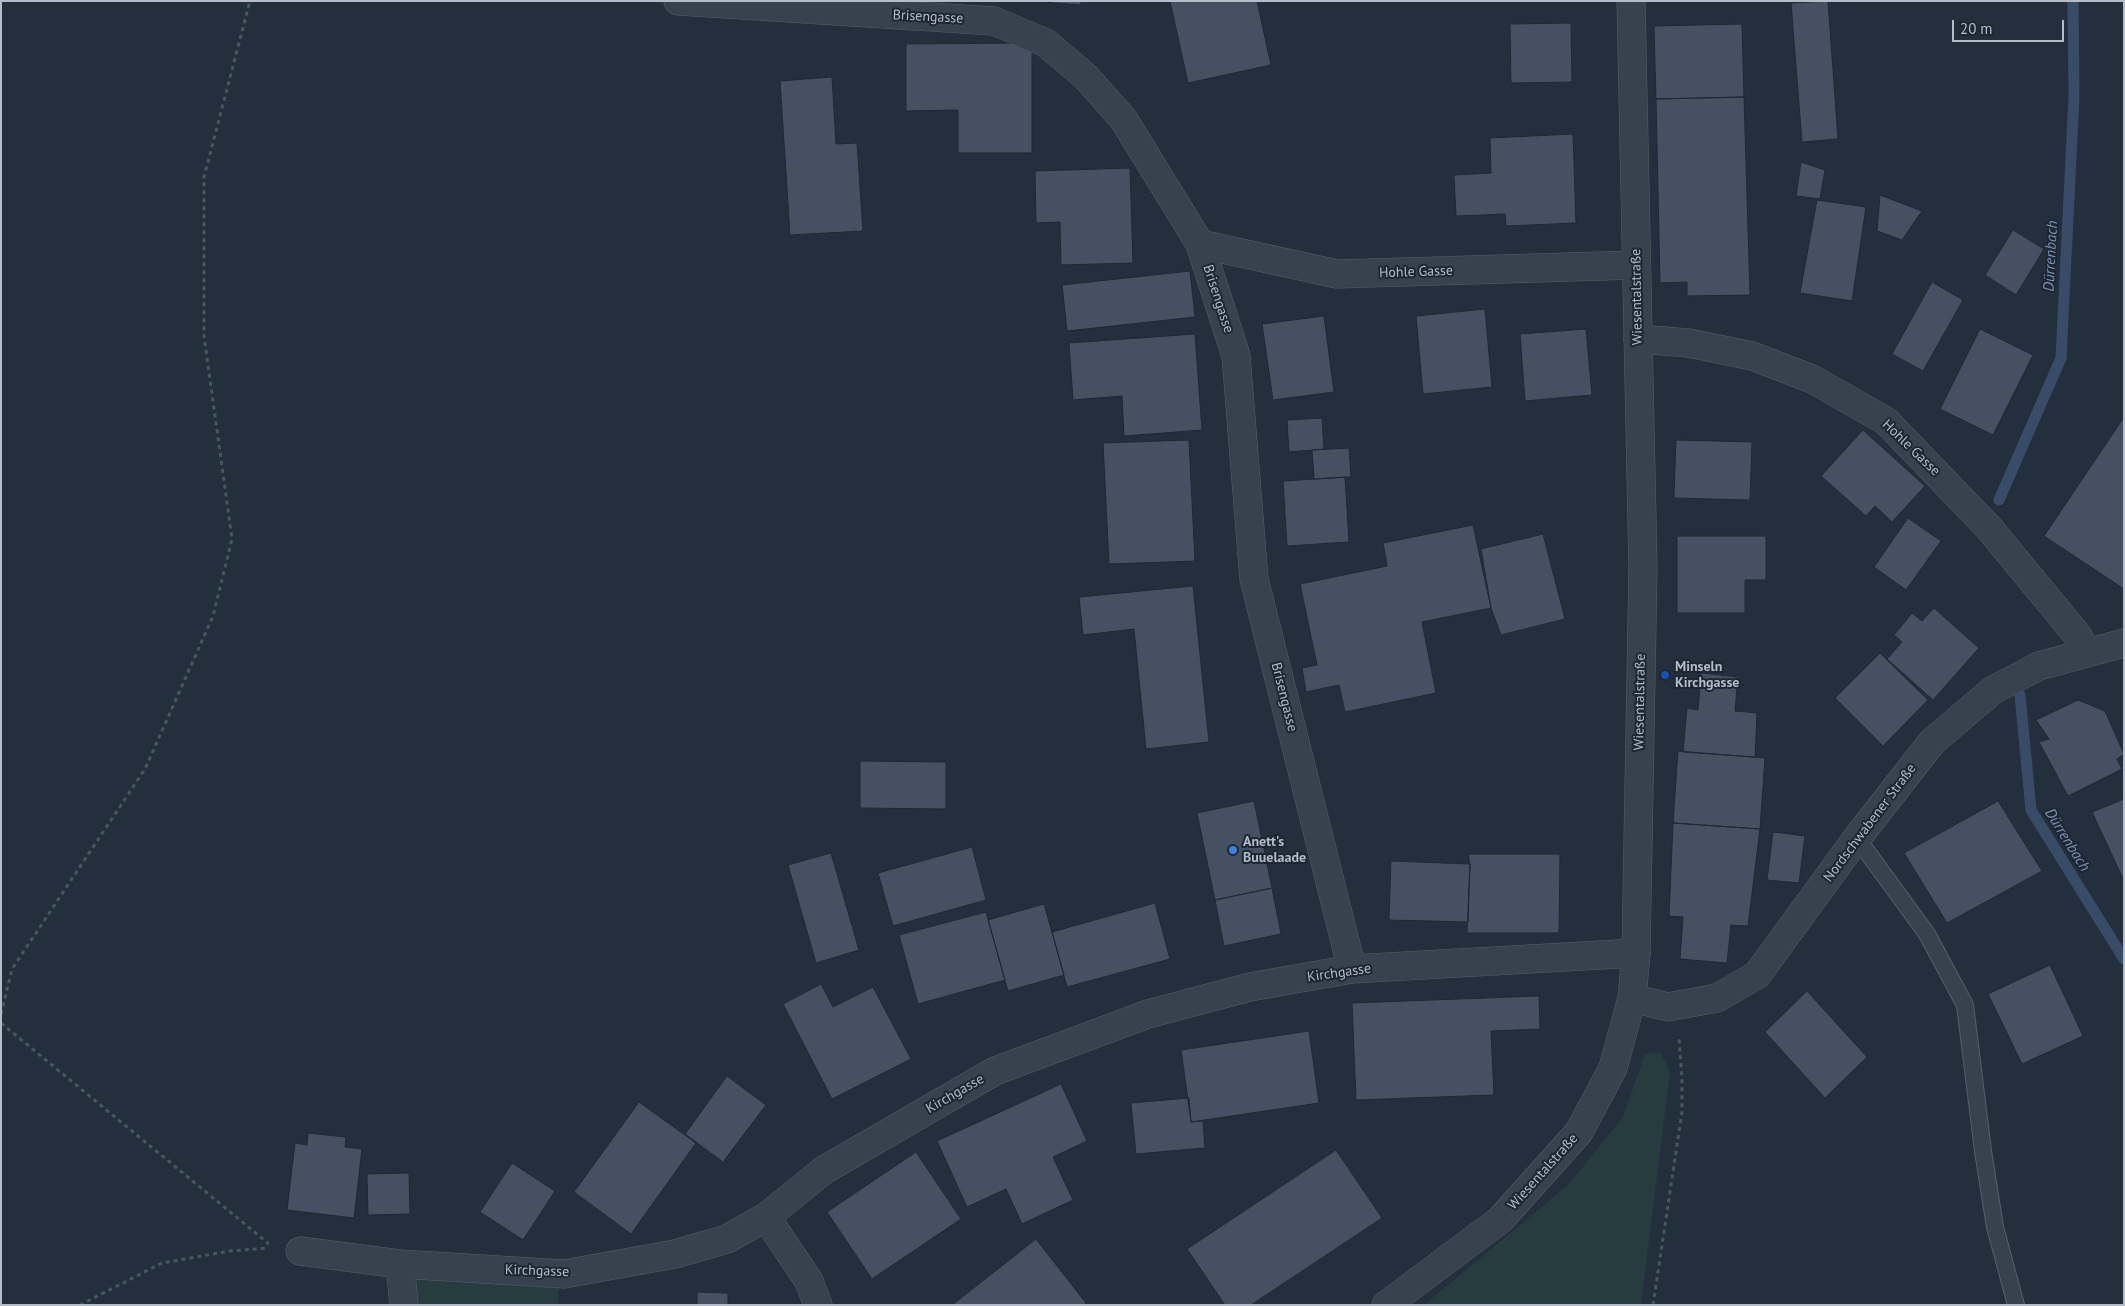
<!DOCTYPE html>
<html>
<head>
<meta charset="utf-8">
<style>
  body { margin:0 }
  #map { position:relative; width:2125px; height:1306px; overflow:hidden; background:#242f3e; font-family:"PT Sans",sans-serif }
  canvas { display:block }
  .frame { position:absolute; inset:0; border:2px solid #b4bcc9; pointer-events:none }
  .scale { position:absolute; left:1952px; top:20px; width:112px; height:22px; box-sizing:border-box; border:2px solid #b4bcc9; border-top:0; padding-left:6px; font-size:15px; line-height:18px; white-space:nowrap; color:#b4bcc9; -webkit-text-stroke:4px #1d2633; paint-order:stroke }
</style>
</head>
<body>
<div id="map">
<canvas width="2125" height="1306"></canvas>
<div class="frame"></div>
<div class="scale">20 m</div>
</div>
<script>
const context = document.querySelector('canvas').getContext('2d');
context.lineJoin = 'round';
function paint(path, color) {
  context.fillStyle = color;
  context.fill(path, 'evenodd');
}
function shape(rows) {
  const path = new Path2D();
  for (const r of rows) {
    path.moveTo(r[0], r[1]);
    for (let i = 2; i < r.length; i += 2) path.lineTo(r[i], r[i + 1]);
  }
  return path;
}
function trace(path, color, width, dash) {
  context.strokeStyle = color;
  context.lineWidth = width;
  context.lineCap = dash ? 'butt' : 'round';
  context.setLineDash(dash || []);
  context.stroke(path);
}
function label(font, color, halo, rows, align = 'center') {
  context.font = font + ' "PT Sans",sans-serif';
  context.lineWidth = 4;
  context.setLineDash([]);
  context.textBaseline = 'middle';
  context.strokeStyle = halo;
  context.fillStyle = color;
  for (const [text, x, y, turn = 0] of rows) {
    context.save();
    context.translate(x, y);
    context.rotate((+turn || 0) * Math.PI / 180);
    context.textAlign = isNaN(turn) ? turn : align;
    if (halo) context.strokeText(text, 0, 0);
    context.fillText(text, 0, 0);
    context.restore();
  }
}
paint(shape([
  [1661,1053,1670,1073,1641,1305,1424,1305,1568,1185,1623,1117,1645,1054],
  [414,1273,558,1284,558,1305,417,1305]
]), '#263c3f');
trace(shape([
  [1999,500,2061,358,2074,97,2073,1],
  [2020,695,2031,810,2124,959]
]), '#394c67', 11);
const building = shape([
  [1030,1,1081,1,1081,5,1030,1],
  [1170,1,1257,1,1271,65,1188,83,1170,1],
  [1828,1,1838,139,1802,142,1791,3,1828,1],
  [1571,23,1572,82,1511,83,1510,24,1571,23],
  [1742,24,1744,97,1656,99,1654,26,1742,24],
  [1032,43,1032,153,958,153,958,110,906,111,906,44,1032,43],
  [832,77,836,144,857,143,863,231,790,235,780,81,832,77],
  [1744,97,1750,295,1687,296,1687,282,1660,283,1656,99,1744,97],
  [1573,134,1576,223,1506,226,1505,214,1456,216,1454,175,1491,173,1490,138,1573,134],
  [1801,162,1825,170,1820,199,1796,196,1801,162],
  [1130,168,1133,263,1061,265,1060,222,1036,223,1035,171,1130,168],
  [1880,195,1922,211,1902,240,1877,231,1880,195],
  [1817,200,1866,207,1852,301,1800,293,1817,200],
  [2013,230,2044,249,2016,295,1985,275,2013,230],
  [1190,271,1195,317,1067,331,1062,285,1190,271],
  [1932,282,1963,300,1923,371,1892,354,1932,282],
  [1485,309,1492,387,1423,394,1416,316,1485,309],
  [1324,316,1334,392,1273,400,1262,324,1324,316],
  [1586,329,1592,395,1525,401,1520,334,1586,329],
  [1980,329,2033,355,1993,435,1940,409,1980,329],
  [1195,334,1202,430,1124,436,1122,396,1073,400,1069,343,1195,334],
  [1322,418,1324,449,1289,452,1287,420,1322,418],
  [2122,420,2124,421,2124,589,2044,536,2122,420],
  [1863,430,1925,486,1892,522,1875,506,1866,516,1821,476,1863,430],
  [1189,440,1195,561,1109,564,1103,443,1189,440],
  [1676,440,1752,442,1750,500,1674,498,1676,440],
  [1349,448,1351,477,1314,479,1312,450,1349,448],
  [1345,477,1349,542,1287,546,1283,481,1345,477],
  [1908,518,1941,541,1906,590,1874,567,1908,518],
  [1473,525,1491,608,1422,622,1436,693,1345,712,1339,685,1306,692,1302,668,1317,665,1300,584,1387,566,1383,543,1473,525],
  [1543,534,1565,619,1501,635,1491,608,1481,549,1543,534],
  [1677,536,1766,536,1766,580,1745,580,1745,613,1677,613,1677,536],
  [1193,586,1209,742,1146,749,1134,629,1083,635,1079,597,1193,586],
  [1934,608,1979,648,1933,700,1887,659,1902,642,1894,635,1912,613,1922,621,1934,608],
  [1880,653,1928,700,1883,746,1835,698,1880,653],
  [1701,673,1738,677,1735,711,1757,713,1755,757,1683,752,1687,708,1698,710,1701,673],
  [2078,700,2105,711,2124,754,2117,759,2122,769,2068,796,2039,742,2049,739,2036,720,2078,700],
  [1678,751,1765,758,1760,829,1673,823,1678,751],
  [860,761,946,762,946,809,860,808,860,761],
  [2124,799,2124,881,2092,812,2124,799],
  [1254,801,1272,888,1215,900,1197,813,1254,801],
  [1998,801,2042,871,1947,923,1904,853,1998,801],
  [1673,823,1760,829,1748,926,1731,925,1727,963,1680,959,1683,917,1669,916,1673,823],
  [1773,832,1805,836,1799,883,1767,880,1773,832],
  [972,847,986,900,893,926,878,873,972,847],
  [831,853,859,950,816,963,788,865,831,853],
  [1468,854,1560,854,1559,933,1467,933,1470,864,1468,854],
  [1391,861,1470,864,1468,922,1389,920,1391,861],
  [1272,888,1281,934,1224,946,1215,900,1272,888],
  [1155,903,1170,959,1067,987,1052,932,1155,903],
  [1044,904,1064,975,1008,991,988,920,1044,904],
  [986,912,1005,980,918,1004,899,935,986,912],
  [2050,965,2083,1036,2022,1064,1988,994,2050,965],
  [821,984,833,1007,873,987,911,1059,832,1099,783,1004,821,984],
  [1807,991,1867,1057,1825,1098,1765,1032,1807,991],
  [1539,996,1540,1029,1491,1031,1494,1095,1356,1100,1352,1003,1539,996],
  [1309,1031,1319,1103,1191,1122,1181,1050,1309,1031],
  [727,1076,766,1105,723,1162,685,1134,727,1076],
  [1061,1084,1087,1141,1053,1157,1073,1200,1022,1224,1006,1189,967,1207,937,1141,1061,1084],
  [1189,1098,1191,1122,1203,1121,1205,1148,1136,1154,1131,1103,1189,1098],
  [639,1102,696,1143,631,1234,574,1192,639,1102],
  [308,1133,346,1137,345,1147,362,1149,354,1218,287,1210,295,1143,307,1145,308,1133],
  [1336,1150,1382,1218,1251,1305,1225,1305,1187,1249,1336,1150],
  [916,1152,961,1219,872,1279,827,1212,916,1152],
  [512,1163,555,1191,523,1240,480,1212,512,1163],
  [409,1173,410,1214,368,1215,367,1174,409,1173],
  [1036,1239,1086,1303,1084,1305,952,1305,1036,1239],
  [697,1292,728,1293,728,1305,697,1305,697,1292]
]);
paint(building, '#455162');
trace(building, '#1f2835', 1);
const service = shape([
  [1857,838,1927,934,1965,1005,1983,1151,1995,1227,2016,1305]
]);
const minor = shape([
  [678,1,994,21,1046,43,1086,77,1124,120,1200,244,1236,356,1254,579,1352,969],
  [1200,244,1337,274,1636,265],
  [1638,339,1689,343,1752,356,1812,379,1886,421,1989,528,2078,636,2086,653],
  [766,1217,809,1281,818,1305],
  [300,1251,400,1264,564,1274,675,1254,727,1239,766,1217,824,1170,995,1071,1148,1014,1250,987,1352,969,1636,953],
  [400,1264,404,1305]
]);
const tertiary = shape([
  [1632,998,1668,1007,1717,998,1757,975,1857,838,1932,742,1993,690,2039,666,2124,643],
  [1386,1305,1500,1220,1579,1132,1613,1068,1632,998,1636,953,1643,568,1631,1]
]);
trace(service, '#565f6c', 18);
trace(minor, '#565f6c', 29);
trace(tertiary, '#565f6c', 29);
trace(shape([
  [1,1014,12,969,145,769,213,616,232,539,204,336,204,177,250,1],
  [1,1023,269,1244],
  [80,1305,162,1263,230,1251,268,1248],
  [1653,1305,1682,1112,1682,1080,1679,1038]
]), '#44595c', 3, [4, 4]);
trace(service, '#38414e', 16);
trace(minor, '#38414e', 28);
trace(tertiary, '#38414e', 28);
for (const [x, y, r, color] of [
  [1665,675,5,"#1a4fb4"],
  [1233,850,5,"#3f7fe0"]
]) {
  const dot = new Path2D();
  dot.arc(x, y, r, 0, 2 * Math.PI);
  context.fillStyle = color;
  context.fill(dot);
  trace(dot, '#1d2633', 2);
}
label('14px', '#b4bcc9', '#1d2633', [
  ["Brisengasse",928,17,3],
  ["Hohle Gasse",1416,272,-2],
  ["Wiesentalstraße",1637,297,-91],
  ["Brisengasse",1218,299,72],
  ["Hohle Gasse",1911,448,44],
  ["Brisengasse",1284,697,76],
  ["Wiesentalstraße",1640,702,-89],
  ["Nordschwabener Straße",1870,823,-53],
  ["Kirchgasse",1339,973,-8],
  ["Kirchgasse",955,1094,-30],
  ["Wiesentalstraße",1543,1172,-48],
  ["Kirchgasse",537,1271,2]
]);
label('bold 14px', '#b4bcc9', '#1d2633', [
  ["Minseln",1675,667],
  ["Kirchgasse",1675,683],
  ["Anett's",1243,842],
  ["Buuelaade",1243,858]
], 'left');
label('italic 15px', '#7c92b1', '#1d2633', [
  ["Dürrenbach",2051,256,-87],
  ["Dürrenbach",2067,840,58]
]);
</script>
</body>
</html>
